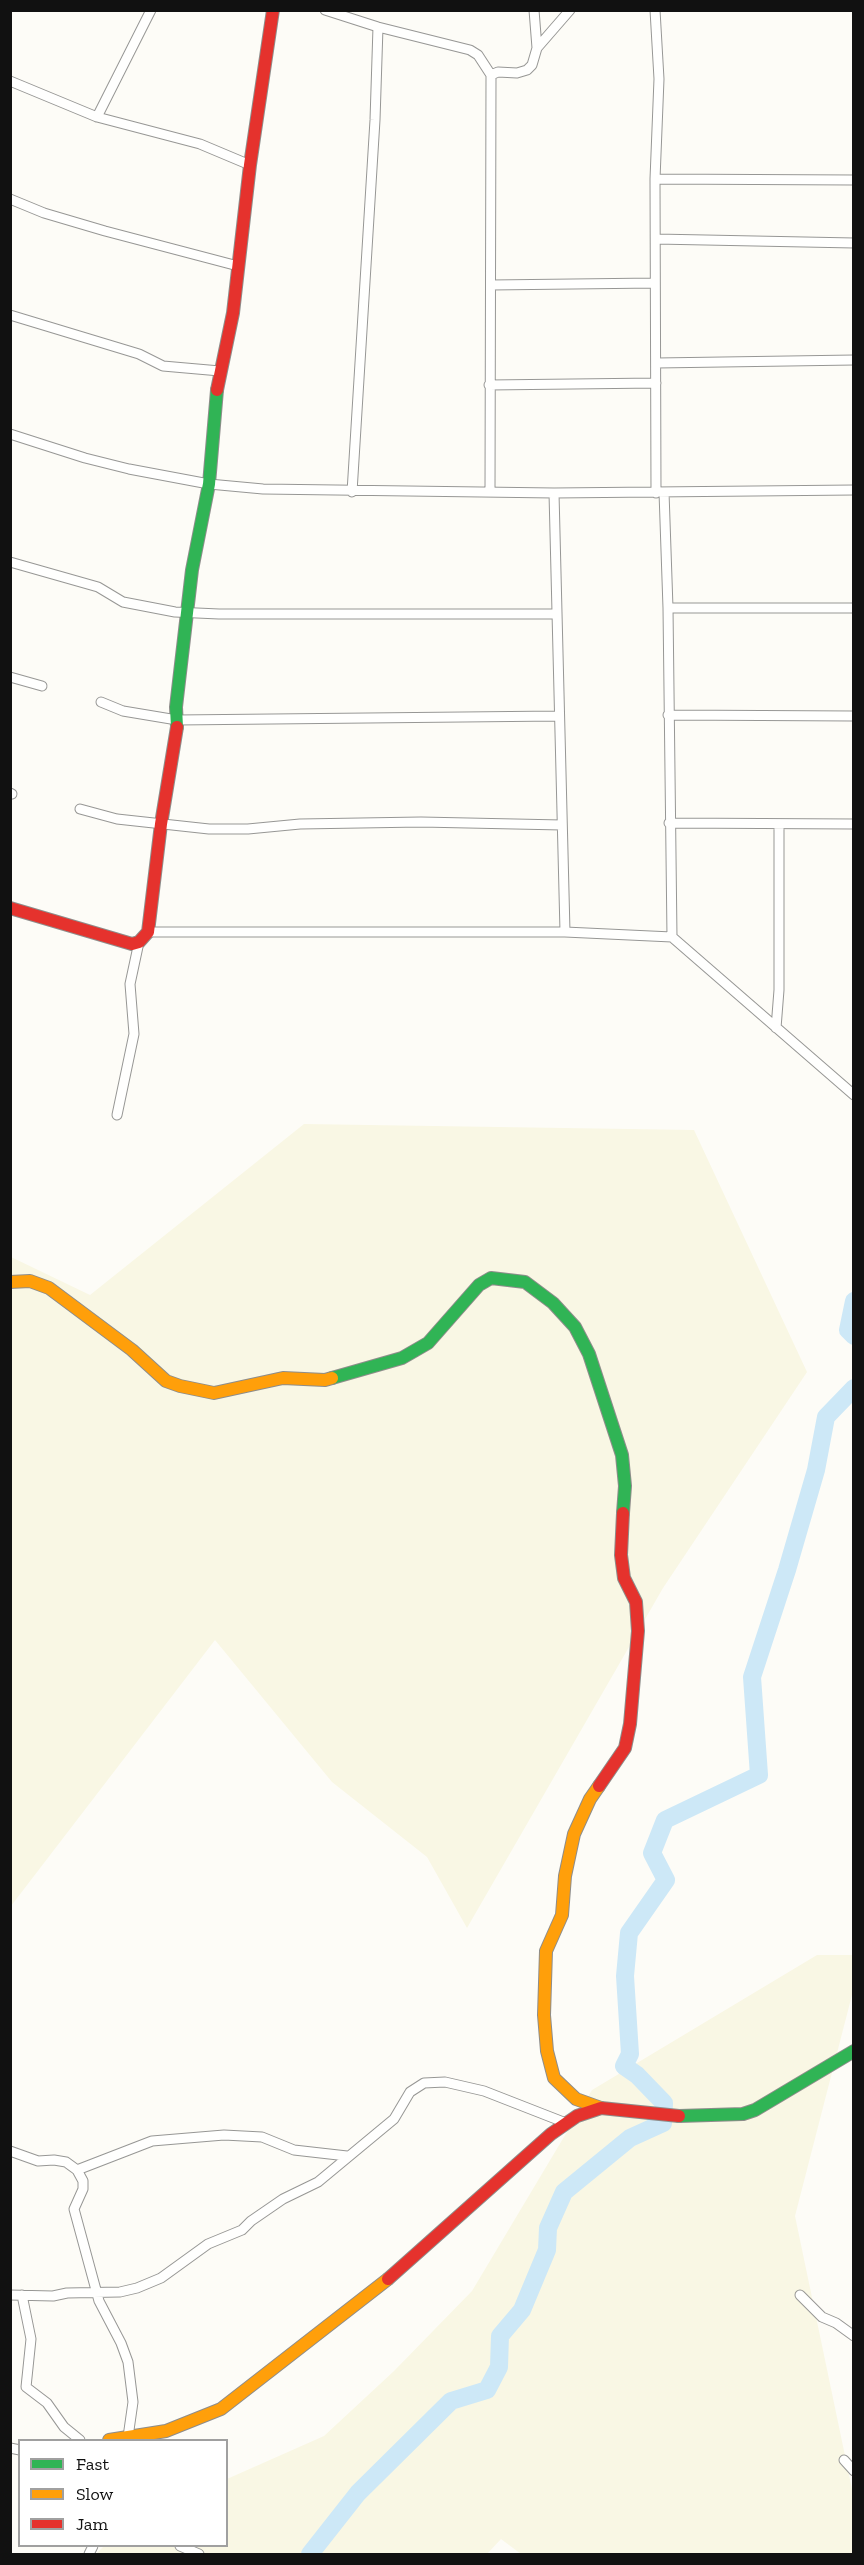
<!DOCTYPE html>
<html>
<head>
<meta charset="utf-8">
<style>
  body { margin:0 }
  #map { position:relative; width:864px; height:2565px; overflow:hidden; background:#fdfcf7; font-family:"Zilla Slab",serif }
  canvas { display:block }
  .frame { position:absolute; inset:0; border:12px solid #111; pointer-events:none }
  .legend { position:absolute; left:18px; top:2439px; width:210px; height:108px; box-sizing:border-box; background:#fff; border:2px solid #a0a0a0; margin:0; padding:8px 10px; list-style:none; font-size:18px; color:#111 }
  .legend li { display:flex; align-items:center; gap:12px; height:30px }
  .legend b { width:30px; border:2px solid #a0a0a0 }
</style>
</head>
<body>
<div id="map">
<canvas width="864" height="2565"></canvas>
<div class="frame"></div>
<ul class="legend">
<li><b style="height:8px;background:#30b455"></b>Fast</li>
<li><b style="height:8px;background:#ff9f0a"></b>Slow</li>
<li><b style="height:8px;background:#e5322d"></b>Jam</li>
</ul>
</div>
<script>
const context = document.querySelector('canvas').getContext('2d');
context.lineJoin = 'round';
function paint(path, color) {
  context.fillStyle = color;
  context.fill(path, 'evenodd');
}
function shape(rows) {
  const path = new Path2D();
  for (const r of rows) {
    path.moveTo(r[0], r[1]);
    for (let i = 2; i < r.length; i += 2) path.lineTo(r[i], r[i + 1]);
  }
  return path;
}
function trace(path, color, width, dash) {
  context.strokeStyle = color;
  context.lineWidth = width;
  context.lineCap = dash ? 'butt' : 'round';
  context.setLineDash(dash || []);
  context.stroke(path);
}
paint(shape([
  [304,1124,694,1130,807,1372,663,1588,467,1928,427,1857,332,1782,215,1640,11,1906,11,1257,90,1295],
  [817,1955,853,1955,853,1991,795,2216,853,2494,853,2554,521,2554,501,2539,487,2554,96,2554,104,2546,226,2546,227,2479,324,2436,394,2371,472,2291,592,2090]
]), '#f9f7e4');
trace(shape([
  [854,1301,848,1330,854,1336],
  [310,2554,358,2493,451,2401,487,2390,499,2367,500,2336,522,2310,547,2250,548,2228,564,2192,630,2138,663,2123,664,2103,637,2075,624,2066,630,2054,625,1976,629,1933,666,1880,652,1853,665,1820,759,1775,752,1677,787,1570,816,1470,826,1417,854,1388]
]), '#cde8f7', 18);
const street = shape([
  [325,10,378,27,470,50,478,55,491,75,490,492],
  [655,10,659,79,655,179,656,493],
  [537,48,570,10],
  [491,75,498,72,517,73,527,70,532,65,537,48,534,10],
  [10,81,97,117,200,144,250,165],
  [97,117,151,10],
  [655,179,854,180],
  [10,199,44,213,105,231,238,266],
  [656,239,854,243],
  [491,285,655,283],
  [10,315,139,354,163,366,220,371],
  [657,363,854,360],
  [489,385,656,383],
  [10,434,85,458,129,469,209,484,263,489,554,493,854,490],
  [352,492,375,120,378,27],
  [664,492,668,608,672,937],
  [554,493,565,932],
  [10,562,98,587,123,602,175,612,219,614,557,614],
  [668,608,854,608],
  [10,677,42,686],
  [101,702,123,711,177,720,558,716],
  [668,715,854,716],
  [10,793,12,794],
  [80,809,117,819,209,829,248,829,300,824,421,822,562,825],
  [669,823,854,824],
  [148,932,565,932,672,937,854,1095],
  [776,1028,779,990,779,825],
  [117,1115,134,1034,130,984,139,942],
  [10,2151,38,2161,54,2160,66,2162,77,2170,83,2181,83,2189,74,2209,99,2301,121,2343,128,2362,133,2402,128,2437],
  [77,2170,152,2141,224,2135,262,2137,294,2150,347,2156],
  [10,2295,53,2296,67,2293,120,2292,137,2288,161,2278,208,2244,242,2230,251,2221,283,2199,318,2182,394,2119,410,2092,424,2083,445,2082,484,2091,566,2123],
  [22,2295,31,2339,26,2387,47,2403,64,2427,80,2440],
  [800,2295,822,2317,836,2323,854,2336],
  [10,2448,20,2450],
  [844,2460,854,2471],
  [180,2546,199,2554],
  [89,2554,93,2546]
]);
const fast = shape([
  [177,727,176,707,192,570,209,484,217,390],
  [332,1378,402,1358,428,1343,479,1285,491,1278,525,1282,553,1303,575,1327,589,1354,622,1455,625,1486,623,1513],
  [679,2116,743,2114,755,2110,854,2051]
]);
const slow = shape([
  [10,1282,30,1281,49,1288,132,1350,166,1381,180,1386,214,1393,283,1378,325,1380,332,1378],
  [599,1786,590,1799,574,1834,565,1876,562,1915,546,1951,544,2015,547,2051,554,2078,576,2099,601,2108],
  [109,2440,166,2431,221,2409,388,2279]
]);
const jam = shape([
  [217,390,233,313,250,165,273,10],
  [10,908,132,944,139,942,148,932,161,824,177,727],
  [599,1786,625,1748,630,1724,638,1631,636,1602,624,1578,621,1555,623,1513],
  [388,2279,551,2134,577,2116,601,2108,679,2116]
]);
trace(street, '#979795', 11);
trace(fast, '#8e8d8b', 14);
trace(slow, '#8e8d8b', 14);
trace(jam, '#8e8d8b', 14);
trace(street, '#fffffe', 9);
trace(fast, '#30b455', 12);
trace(slow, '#ff9f0a', 12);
trace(jam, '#e5322d', 12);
</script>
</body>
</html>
